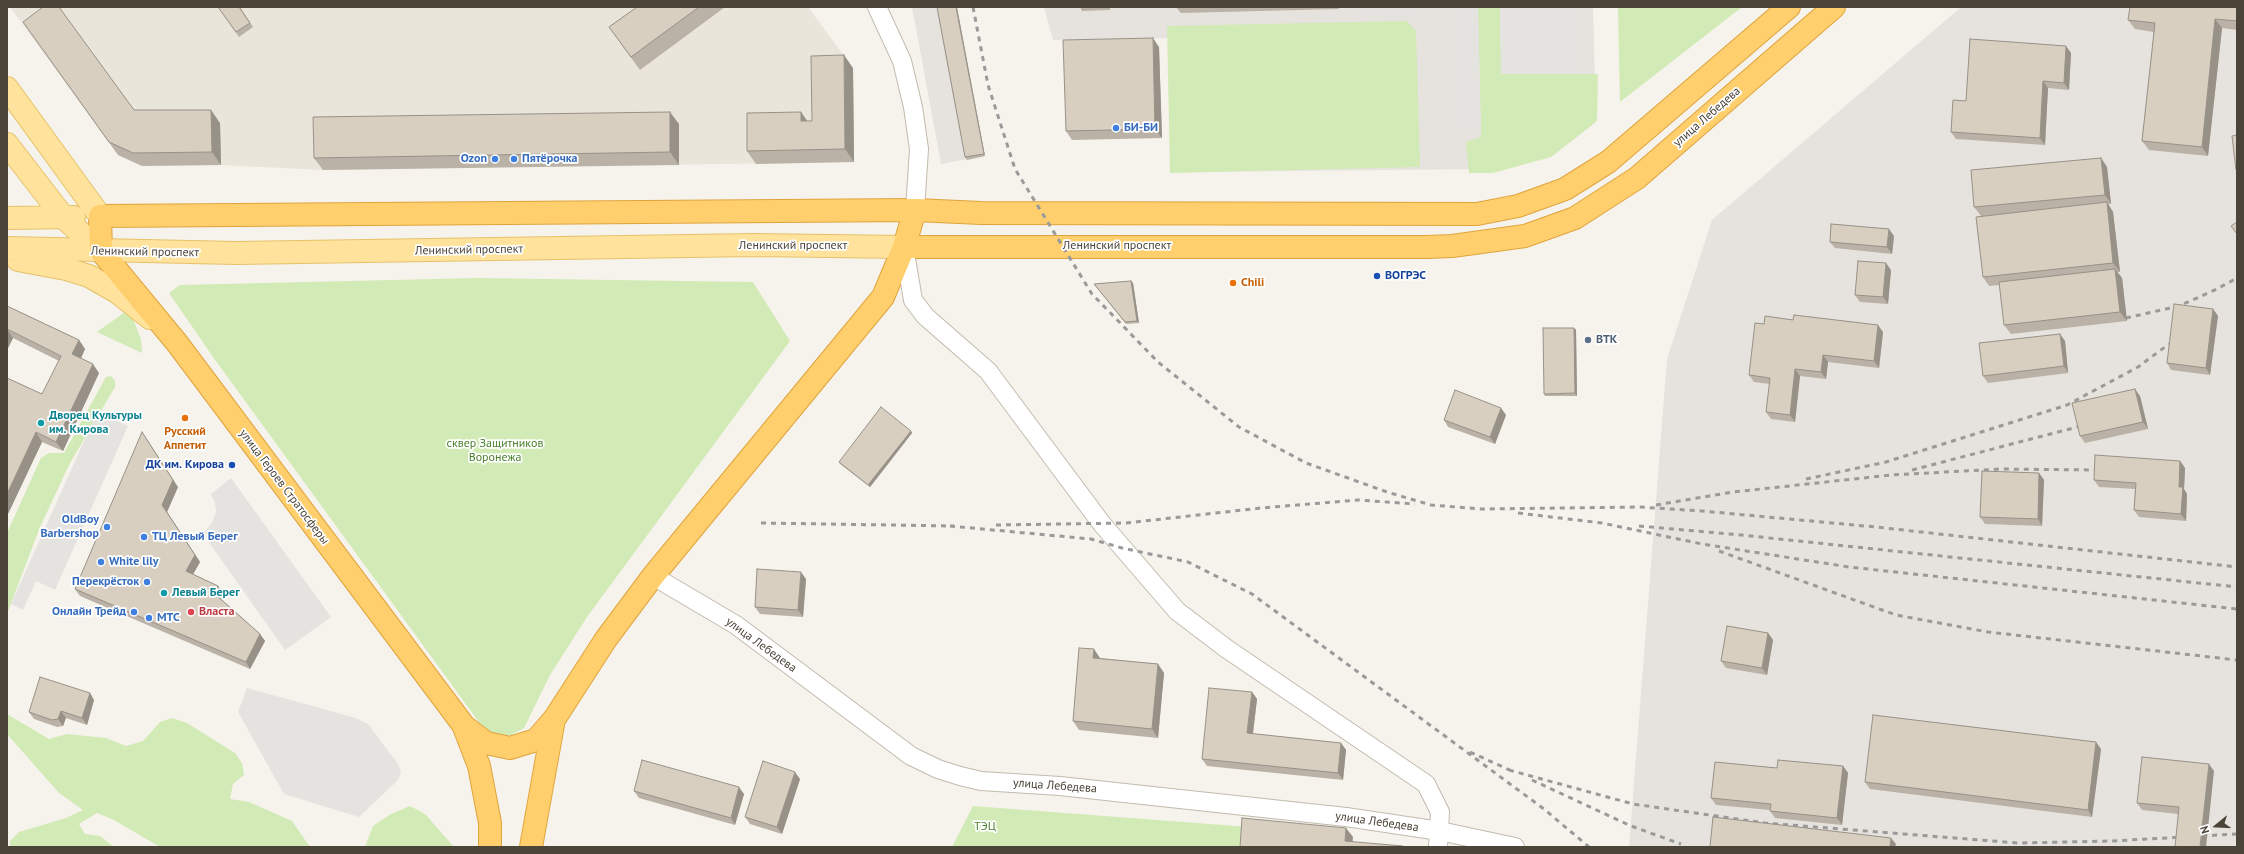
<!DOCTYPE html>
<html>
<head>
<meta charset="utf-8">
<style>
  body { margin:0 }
  #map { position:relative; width:2244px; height:854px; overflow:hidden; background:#f6f3ec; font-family:"PT Sans",sans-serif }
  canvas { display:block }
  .frame { position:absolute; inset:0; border:8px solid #4b4439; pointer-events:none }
  .north { position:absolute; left:2196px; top:806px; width:40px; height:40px; -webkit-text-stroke:3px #fff; paint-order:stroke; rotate:252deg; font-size:11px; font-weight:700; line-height:16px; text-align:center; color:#4b4439 }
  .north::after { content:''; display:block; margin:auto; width:14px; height:18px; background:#4b4439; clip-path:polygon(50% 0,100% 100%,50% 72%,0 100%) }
</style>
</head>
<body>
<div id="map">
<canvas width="2244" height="854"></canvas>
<div class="frame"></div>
<div class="north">N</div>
</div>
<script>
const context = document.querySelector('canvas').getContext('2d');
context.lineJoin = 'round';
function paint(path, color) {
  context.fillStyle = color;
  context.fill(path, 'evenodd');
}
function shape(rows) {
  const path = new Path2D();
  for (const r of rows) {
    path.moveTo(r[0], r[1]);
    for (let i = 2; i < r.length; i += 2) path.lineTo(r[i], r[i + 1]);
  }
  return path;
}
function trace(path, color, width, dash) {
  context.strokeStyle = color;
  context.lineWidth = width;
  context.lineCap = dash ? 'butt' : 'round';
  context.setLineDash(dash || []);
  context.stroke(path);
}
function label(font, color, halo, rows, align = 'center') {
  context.font = font + ' "PT Sans",sans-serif';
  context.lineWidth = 3.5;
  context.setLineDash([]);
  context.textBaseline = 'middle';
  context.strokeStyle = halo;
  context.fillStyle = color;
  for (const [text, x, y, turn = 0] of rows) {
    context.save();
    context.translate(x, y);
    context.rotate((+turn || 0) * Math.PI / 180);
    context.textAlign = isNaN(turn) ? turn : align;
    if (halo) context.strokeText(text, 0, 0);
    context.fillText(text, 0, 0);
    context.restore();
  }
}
paint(shape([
  [10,7,808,7,853,68,854,162,323,170,221,165,142,166,118,155]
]), '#eae5da');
paint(shape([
  [912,7,957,7,985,156,941,164],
  [1044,7,1593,7,1596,122,1551,157,1491,169,1181,172,1178,38,1053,40],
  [1961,7,2237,7,2237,847,1629,847,1667,359,1712,220]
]), '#e6e2dd');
paint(shape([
  [1478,7,1500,7,1501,74,1598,74,1597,121,1551,157,1493,173,1469,173,1466,142,1481,137],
  [1618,7,1742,7,1620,102],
  [1407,21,1416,31,1420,167,1170,173,1167,26],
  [477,278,753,282,790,341,587,617,550,675,524,728,511,735,497,736,484,729,213,357,169,293,180,285],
  [125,312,133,319,141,339,142,353,97,332],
  [111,376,115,381,115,387,70,463,40,527,7,614,7,533,41,458,49,453,64,453,106,377],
  [7,714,49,739,67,734,106,738,126,746,143,741,160,722,172,718,187,723,235,753,242,763,244,775,233,784,230,799,249,802,292,821,310,847,160,847,114,820,97,813,79,824,85,834,100,836,114,847,10,847,10,841,19,832,66,818,83,810,59,793,7,734],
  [410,806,425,814,454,847,365,847,373,826,391,814],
  [973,806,1249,827,1247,847,952,847]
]), '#d2eab5');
paint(shape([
  [1358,7,1420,7,1420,16,1358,17],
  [1450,7,1478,7,1481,132,1458,131],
  [1500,7,1577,7,1578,74,1501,74],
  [97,412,128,426,55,590,36,581,23,610,11,604],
  [231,478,331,617,285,650,203,534,212,523,216,512,215,503,211,494],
  [247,688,356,718,368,724,398,764,401,773,398,780,359,817,284,794,238,712]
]), '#e5e3e0');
const minor = shape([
  [877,7,902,61,913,107,919,149,915,210],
  [904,247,913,300,925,316,988,371,1102,524,1177,611,1227,649,1426,784,1440,812,1438,847],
  [653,576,736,625,911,756,938,769,960,776,981,781,1060,786,1346,817,1440,831,1515,847]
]);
const major = shape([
  [7,88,100,216],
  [7,144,64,218,101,251],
  [7,218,74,217],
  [7,248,236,253,754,245,904,247],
  [18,260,66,269,89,276,117,292,150,318]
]);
const highway = shape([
  [915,210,904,247,883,297,653,576,606,639,555,718,536,740,510,748,486,743,464,726,177,343,101,251,100,216,915,210,981,213,1477,214,1518,206,1565,189,1608,162,1789,7],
  [904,247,1427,247,1452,246,1525,236,1575,218,1637,178,1834,7],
  [464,727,479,766,490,823,490,847],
  [531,847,554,719]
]);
trace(minor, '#c2bbae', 20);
trace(major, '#e6c16a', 24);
trace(highway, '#e0a43c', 24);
trace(minor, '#fff', 18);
trace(major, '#ffe39c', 22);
trace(highway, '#ffcf6e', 22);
trace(shape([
  [973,7,988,85,1015,169,1092,294,1158,362,1239,427,1306,463,1387,492,1431,505,1482,509,1640,507,1702,511,1876,527,2237,567],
  [2126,318,2179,306,2217,289,2237,278],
  [1912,470,2081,426],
  [1806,479,1886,462,2067,405,2138,367,2169,344],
  [1656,505,1733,492,1891,475,2001,469,2097,470],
  [1518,513,1602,523,1702,544,1849,567,2237,609],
  [761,523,954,526],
  [996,525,1126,523,1261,508,1358,500,1415,504],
  [950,526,1091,539,1122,548,1188,562,1252,594,1544,809,1589,847],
  [1639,526,1741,535,2237,587],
  [1719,551,1896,615,1988,632,2237,660],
  [1470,752,1514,772],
  [1509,770,1633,804,1765,823,2018,843,2112,841,2237,834],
  [1532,780,1631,826,1681,844]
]), '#9a9a9a', 3, [5, 5]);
paint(shape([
  [218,7,240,7,253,27,239,37],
  [637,7,725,7,640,70,609,27],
  [937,7,985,156,967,160,965,157],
  [1080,7,1110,7,1110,10,1082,11],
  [1176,7,1339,7,1339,9,1181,13],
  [2237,7,2237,30,2222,28,2208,156,2149,150,2142,141,2154,32,2135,29,2128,20],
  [23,22,134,110,220,123,221,165,142,166,118,155],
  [2066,46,2071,53,2069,90,2048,88,2045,145,1956,139,1951,132],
  [1159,47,1162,138,1072,140,1066,131],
  [853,68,854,162,756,164,747,151,801,112,807,121,812,121],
  [679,124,679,165,323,170,314,158],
  [2101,158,2107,167,2111,204,2108,204,2113,212,2120,272,2117,272,2122,278,2127,321,2011,334,2004,325,2000,285,1989,286,1983,277,1981,216,1974,207],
  [1894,236,1892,254,1835,248,1830,242],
  [1891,270,1888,304,1860,302,1855,295],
  [1131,281,1133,283,1139,323,1126,324,1094,284],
  [7,306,79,340,85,349,81,358,99,373,63,451,42,442,7,516,42,394,59,361,13,338,7,350],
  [2213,309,2218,316,2210,375,2171,370,2167,363],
  [1574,328,1576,330,1577,396,1545,396,1544,394],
  [1883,332,1879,368,1828,362,1826,379,1800,376,1795,422,1771,419,1766,412,1770,384,1754,382,1749,375],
  [2065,341,2068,373,1988,383,1983,376],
  [2140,396,2148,429,2085,443,2080,436],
  [1506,415,1495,444,1448,427,1444,420],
  [911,431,912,433,870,487,840,464,839,462],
  [2180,461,2185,468,2184,489,2187,494,2186,521,2139,517,2134,510,2135,489,2099,487,2094,480],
  [2039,473,2044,480,2042,526,1985,524,1980,517],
  [178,487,167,512,200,562,193,574,218,586,223,593,221,599,260,634,265,641,250,669,80,596,75,589],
  [806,579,803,617,760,614,755,607],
  [1768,633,1773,640,1767,675,1726,668,1721,661],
  [1100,658,1158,664,1164,673,1158,738,1079,730,1073,721],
  [1252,692,1257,699,1253,734,1341,743,1346,750,1343,780,1207,766,1202,759],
  [90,693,94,700,87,725,66,718,63,726,57,727,34,719,29,712],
  [2101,749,2092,817,1870,789,1865,782],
  [1843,766,1848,773,1842,825,1775,818,1770,811,1770,810,1716,805,1711,798,1777,768],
  [2214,771,2178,814,2142,810,2137,803],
  [800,779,782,834,750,824,745,817],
  [634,791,744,794,735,825,639,798]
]), '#bab2a6');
paint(shape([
  [956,7,957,7,985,156,984,154],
  [2215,19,2222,28,2208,156,2202,147],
  [1153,38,1159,47,1162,138,1155,129],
  [2066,46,2071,53,2069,90,2064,83],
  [844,55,853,68,854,162,845,149],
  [2043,81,2048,88,2045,145,2040,138],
  [211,110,220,123,221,165,212,152],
  [670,112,679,124,679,165,670,152],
  [801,112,810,125,801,121],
  [2101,158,2107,167,2111,204,2105,195],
  [2107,202,2113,212,2120,272,2113,263],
  [1889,229,1894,236,1892,254,1887,247],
  [1886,263,1891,270,1888,304,1883,297],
  [2115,269,2122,278,2127,321,2120,312],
  [1131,281,1133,283,1139,323,1137,321],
  [2213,309,2218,316,2210,375,2206,368],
  [1878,325,1883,332,1879,368,1874,361],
  [1574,328,1576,330,1577,396,1575,393],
  [7,329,13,338,7,350],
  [2060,334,2065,341,2068,373,2064,366],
  [79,340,85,349,79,363,72,354],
  [1823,355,1828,362,1826,379,1821,372],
  [93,364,99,373,63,451,56,442],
  [1795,369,1800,376,1795,422,1790,415],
  [2135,389,2140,396,2148,429,2143,422],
  [1501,408,1506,415,1495,444,1490,437],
  [911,431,912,433,870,487,868,485],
  [36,432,42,442,7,516,7,494],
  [142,432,178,487,167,512,200,562,191,578,186,571,162,505],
  [2180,461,2185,468,2184,489,2187,494,2186,521,2181,514,2179,487],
  [2039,473,2044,480,2042,526,2038,519],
  [801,572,806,579,803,617,798,610],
  [218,586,223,593,220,601,215,594],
  [1768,633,1773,640,1767,675,1762,668],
  [260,634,265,641,250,669,246,662],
  [1094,649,1100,658,1093,658],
  [1158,664,1164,673,1158,738,1152,729],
  [1252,692,1257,699,1252,740,1247,733],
  [90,693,94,700,87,725,82,718],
  [61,711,66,718,63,726,58,719],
  [2096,742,2101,749,2092,817,2088,810],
  [1341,743,1346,750,1343,780,1338,773],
  [2209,764,2214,771,2206,847,2200,847],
  [1843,766,1848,773,1842,825,1837,818],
  [795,772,800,779,782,834,777,827],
  [739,787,744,794,735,825,731,818],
  [1346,828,1353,837,1352,847,1345,841],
  [1891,838,1896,844,1895,847,1890,847]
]), '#979187');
const building = shape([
  [43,7,59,7,134,110,211,110,212,152,133,153,109,142,23,22,43,7],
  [218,7,239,7,250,23,236,32,218,7],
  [637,7,699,7,631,57,609,27,637,7],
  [937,7,956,7,984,154,965,157,937,7],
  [2130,7,2237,7,2237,21,2215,19,2202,147,2142,141,2155,23,2128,20,2130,7],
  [1153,38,1155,129,1066,131,1063,40,1153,38],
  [1970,39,2066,46,2064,83,2043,81,2040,138,1951,132,1953,100,1966,101,1970,39],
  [844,55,845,149,747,151,747,113,801,112,801,121,812,121,811,56,844,55],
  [670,112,670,152,314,158,313,117,670,112],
  [2237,135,2237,170,2236,170,2232,136,2237,135],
  [2101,158,2105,195,1974,207,1971,170,2101,158],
  [2107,202,2113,263,1983,277,1976,217,2107,202],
  [2237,222,2237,234,2231,226,2237,222],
  [1831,224,1889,229,1887,247,1830,242,1831,224],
  [1858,261,1886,263,1883,297,1855,295,1858,261],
  [2115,269,2120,312,2004,325,1999,282,2115,269],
  [1131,281,1137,321,1125,322,1094,284,1131,281],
  [2174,304,2213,309,2206,368,2167,363,2174,304],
  [7,306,79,340,72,354,93,364,56,442,36,432,7,494,7,378,42,394,61,356,7,329,7,306],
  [1794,315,1878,325,1874,361,1823,355,1821,372,1795,369,1790,415,1766,412,1770,378,1749,375,1755,323,1764,324,1765,316,1793,320,1794,315],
  [1543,328,1574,328,1575,393,1544,394,1543,328],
  [2060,334,2064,366,1983,376,1979,343,2060,334],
  [2135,389,2143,422,2080,436,2072,403,2135,389],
  [1455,390,1501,408,1490,437,1444,420,1455,390],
  [881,407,911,431,868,485,839,462,881,407],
  [142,432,173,480,162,505,195,555,186,571,218,586,215,594,260,634,246,662,75,589,142,432],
  [2095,455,2180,461,2179,487,2183,487,2181,514,2134,510,2136,483,2094,480,2095,455],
  [1982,471,2039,473,2038,519,1980,517,1982,471],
  [757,569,801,572,798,610,755,607,757,569],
  [1727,626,1768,633,1762,668,1721,661,1727,626],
  [1079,648,1094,649,1093,658,1158,664,1152,729,1073,721,1079,648],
  [40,677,90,693,82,718,61,711,58,719,52,720,29,712,40,677],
  [1209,688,1252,692,1247,733,1341,743,1338,773,1202,759,1209,688],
  [1873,715,2096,742,2088,810,1865,782,1873,715],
  [2142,757,2209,764,2200,847,2175,847,2179,807,2137,803,2142,757],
  [642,760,739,787,731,818,634,791,642,760],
  [1778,760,1843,766,1837,818,1770,811,1771,804,1711,798,1715,762,1777,768,1778,760],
  [763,761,795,772,777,827,745,817,763,761],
  [1713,817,1891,838,1890,847,1710,847,1713,817],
  [1242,818,1346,828,1345,841,1403,846,1403,847,1240,847,1242,818]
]);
paint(building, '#d8cfc1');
trace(building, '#979187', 1);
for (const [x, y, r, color] of [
  [1116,128,4,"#3f7fe0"],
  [495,159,4,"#3f7fe0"],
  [514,159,4,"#3f7fe0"],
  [1377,276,4,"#1a4fb4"],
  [1233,283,4,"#e8710a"],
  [1588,340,4,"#5c6f8a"],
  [185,418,4,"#e8710a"],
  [41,423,4,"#0f9aa8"],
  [232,465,4,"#1a4fb4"],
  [107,527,4,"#3f7fe0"],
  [144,537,4,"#3f7fe0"],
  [101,562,4,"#3f7fe0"],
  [147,582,4,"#3f7fe0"],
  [164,593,4,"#0f9aa8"],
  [134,612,4,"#3f7fe0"],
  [191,612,4,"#e0444e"],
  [149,618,4,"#3f7fe0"]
]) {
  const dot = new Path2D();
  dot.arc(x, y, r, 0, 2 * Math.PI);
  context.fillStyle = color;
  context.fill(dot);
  trace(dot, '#fff', 1.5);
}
label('12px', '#4b4439', '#fff', [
  ["улица Лебедева",1707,117,-41],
  ["Ленинский проспект",793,246],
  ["Ленинский проспект",1117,246],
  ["Ленинский проспект",469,250,-1],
  ["Ленинский проспект",145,252,1],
  ["улица Героев Стратосферы",284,487,53],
  ["улица Лебедева",761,645,36],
  ["улица Лебедева",1055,786,4],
  ["улица Лебедева",1377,822,8]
]);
label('bold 12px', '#366cbe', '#fff', [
  ["БИ-БИ",1124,128],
  ["Ozon",487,159,"right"],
  ["Пятёрочка",522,159],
  ["OldBoy",99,520,"right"],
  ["Barbershop",99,534,"right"],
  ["ТЦ Левый Берег",152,537],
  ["White lily",109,562],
  ["Перекрёсток",139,582,"right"],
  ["Онлайн Трейд",126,612,"right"],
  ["МТС",157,618]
], 'left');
label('bold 12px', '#164399', '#fff', [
  ["ВОГРЭС",1385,276],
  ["ДК им. Кирова",224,465,"right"]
], 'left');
label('bold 12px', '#c56008', '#fff', [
  ["Chili",1241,283],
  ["Русский",185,432,"center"],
  ["Аппетит",185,446,"center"]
], 'left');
label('bold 12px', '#4e5e75', '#fff', [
  ["ВТК",1596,340]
], 'left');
label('bold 12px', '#0d838f', '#fff', [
  ["Дворец Культуры",49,416],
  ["им. Кирова",49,430],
  ["Левый Берег",172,593]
], 'left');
label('12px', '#4a7f2a', '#fff', [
  ["сквер Защитников",495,444],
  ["Воронежа",495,458],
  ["ТЭЦ",985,827]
]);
label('bold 12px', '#be3a42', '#fff', [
  ["Власта",199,612]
], 'left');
</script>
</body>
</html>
